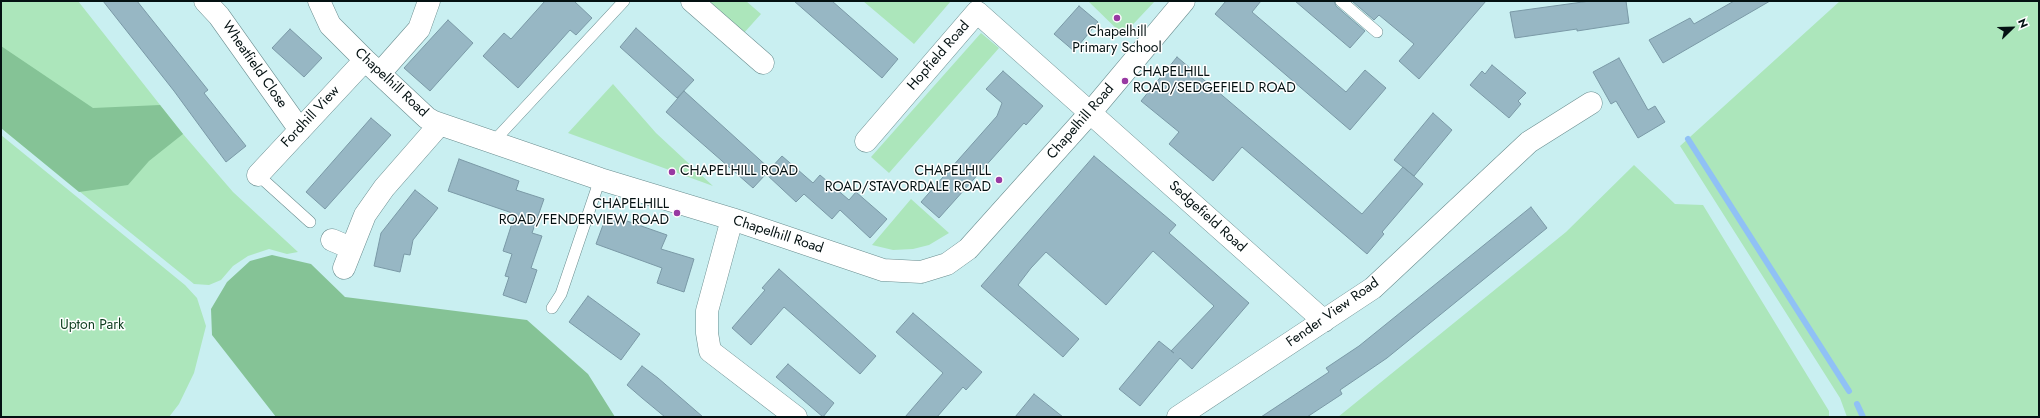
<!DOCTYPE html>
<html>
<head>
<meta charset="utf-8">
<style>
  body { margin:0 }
  #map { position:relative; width:2040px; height:418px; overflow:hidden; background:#c9eff1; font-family:Jost,sans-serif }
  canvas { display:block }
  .frame { position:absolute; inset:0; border:2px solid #041112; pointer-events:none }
  .north { position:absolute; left:1992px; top:8px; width:40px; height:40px; -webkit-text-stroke:3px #fff; paint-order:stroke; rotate:67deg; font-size:11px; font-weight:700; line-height:16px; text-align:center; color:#041112 }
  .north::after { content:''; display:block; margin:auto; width:14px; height:18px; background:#041112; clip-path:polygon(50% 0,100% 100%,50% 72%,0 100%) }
</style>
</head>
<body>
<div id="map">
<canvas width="2040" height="418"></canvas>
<div class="frame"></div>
<div class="north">N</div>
</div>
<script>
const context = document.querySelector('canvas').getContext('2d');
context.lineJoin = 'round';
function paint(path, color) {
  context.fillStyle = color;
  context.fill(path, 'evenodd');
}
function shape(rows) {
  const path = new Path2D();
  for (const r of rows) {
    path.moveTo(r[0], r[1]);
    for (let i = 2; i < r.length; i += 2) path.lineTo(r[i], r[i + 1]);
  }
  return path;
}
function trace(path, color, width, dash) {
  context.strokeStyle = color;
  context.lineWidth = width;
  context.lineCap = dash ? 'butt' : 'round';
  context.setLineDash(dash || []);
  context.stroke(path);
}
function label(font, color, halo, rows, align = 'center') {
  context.font = font + ' Jost,sans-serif';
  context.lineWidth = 3;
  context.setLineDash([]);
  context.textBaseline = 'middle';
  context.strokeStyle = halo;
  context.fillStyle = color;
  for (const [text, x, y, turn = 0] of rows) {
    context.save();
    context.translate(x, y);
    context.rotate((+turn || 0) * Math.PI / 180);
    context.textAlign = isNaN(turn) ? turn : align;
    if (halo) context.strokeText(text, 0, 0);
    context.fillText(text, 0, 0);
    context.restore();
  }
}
paint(shape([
  [1,1,78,1,183,134,233,192,298,252,287,254,269,249,248,256,233,266,221,280,209,285,194,284,1,128],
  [706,1,746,1,761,14,743,34],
  [863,1,951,1,914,44],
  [1088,1,1155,1,1123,35],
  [1840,1,2039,1,2039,417,1847,417,1840,398,1680,146],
  [981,33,999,48,889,173,871,157],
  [613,84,656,133,713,186,568,133],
  [1,135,185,285,197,298,206,326,194,373,179,404,169,417,1,417],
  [1634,165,1675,204,1703,205,1829,411,1829,417,1338,417,1566,232],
  [911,199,949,233,929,245,913,249,893,250,872,245]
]), '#ace6bb');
paint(shape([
  [1,46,93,108,160,105,183,134,149,161,128,185,79,192,1,128],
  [272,255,311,264,345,297,527,320,588,374,615,417,276,417,212,335,211,309,227,282,250,261]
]), '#85c396');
trace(shape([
  [1688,139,1849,391],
  [1857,404,1863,417]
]), '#90c1f5', 6);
const building = shape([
  [103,1,137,1,208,90,204,93,246,146,226,162,174,91,103,1],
  [545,1,574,1,592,18,576,35,570,30,518,88,483,56,504,33,511,39,545,1],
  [794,1,832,1,898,59,882,78,794,1],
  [1226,1,1261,1,1252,12,1346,92,1365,70,1386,88,1350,130,1215,14,1226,1],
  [1295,1,1334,1,1336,6,1365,31,1350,48,1295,1],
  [1352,1,1486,1,1419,79,1399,61,1414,44,1379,15,1374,20,1352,1],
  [1590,1,1626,1,1629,23,1577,31,1577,29,1515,38,1510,12,1590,1],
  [1734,1,1770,1,1663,63,1649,40,1690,18,1694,24,1734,1],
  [1079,6,1098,22,1074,51,1054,34,1079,6],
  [448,20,473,43,430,91,404,68,448,20],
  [636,28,694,80,677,98,620,47,636,28],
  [290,29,322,58,304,77,272,48,290,29],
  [1177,57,1362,214,1403,167,1423,184,1382,232,1384,234,1367,254,1242,147,1213,181,1169,144,1179,132,1141,101,1177,57],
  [1619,58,1648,110,1655,106,1665,122,1638,138,1616,101,1611,104,1593,72,1619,58],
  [1492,65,1526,93,1518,101,1521,104,1509,118,1470,85,1482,71,1485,74,1492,65],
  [1003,71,1043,106,1026,125,1024,123,939,218,921,202,997,116,1002,103,986,89,1003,71],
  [684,91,770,169,782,156,813,183,820,175,849,200,856,192,887,219,870,238,840,210,832,219,804,194,796,202,766,174,753,188,666,112,684,91],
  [1433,113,1452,130,1414,176,1394,160,1433,113],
  [371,118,391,135,325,209,306,192,371,118],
  [1094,156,1176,225,1169,233,1249,303,1192,369,1180,358,1140,406,1119,389,1159,341,1174,353,1171,351,1214,306,1153,251,1106,305,1046,252,1031,268,1018,285,1079,339,1063,357,981,286,1094,156],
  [459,159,519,181,516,190,544,199,532,233,542,236,531,268,537,270,526,303,503,295,509,277,505,276,512,254,503,251,515,214,448,191,459,159],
  [415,190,438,208,413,240,410,255,404,254,400,272,374,266,381,233,415,190],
  [1531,207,1547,228,1387,358,1340,390,1342,394,1307,417,1261,417,1329,372,1326,368,1359,346,1531,207],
  [607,214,667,235,661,249,694,259,684,292,657,283,662,268,596,244,607,214],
  [779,269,876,356,860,374,784,307,751,345,732,328,765,290,762,288,779,269],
  [588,296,640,334,621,360,569,322,588,296],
  [913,313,982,372,966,390,963,387,937,417,905,417,943,373,896,332,913,313],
  [788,364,834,403,823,417,776,377,788,364],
  [642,366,658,378,703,417,665,417,642,398,627,385,642,366],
  [1034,394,1063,417,1015,417,1034,394]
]);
paint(building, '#97b7c4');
trace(building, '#7a99a6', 1);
const lane = shape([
  [1341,1,1377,32],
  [494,141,624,1],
  [258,175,310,222],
  [552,308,561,294,600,179]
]);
const street = shape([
  [205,1,219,16,300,130],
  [319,1,330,25,365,60,427,118,434,122,600,179,732,219,883,270,921,272,947,264,968,249,1090,113,1184,1],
  [692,1,763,63],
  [380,73,419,29,429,1],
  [866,141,977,12,1324,321],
  [258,175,365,60],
  [732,219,707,311,707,333,710,351,796,417],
  [332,240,351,248],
  [344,268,365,215,384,188,440,124],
  [1178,417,1373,288,1529,142,1591,103]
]);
trace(lane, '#6a8d8f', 12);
trace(street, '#6a8d8f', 23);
trace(lane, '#fff', 11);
trace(street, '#fff', 22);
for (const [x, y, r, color] of [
  [1117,18,4,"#9839a2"],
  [1125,81,4,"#9839a2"],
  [672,172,4,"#9839a2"],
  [999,180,4,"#9839a2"],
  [677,213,4,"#9839a2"]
]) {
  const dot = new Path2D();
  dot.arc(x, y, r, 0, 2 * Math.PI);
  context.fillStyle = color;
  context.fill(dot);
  trace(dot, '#fff', 1.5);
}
label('14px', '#041112', '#fff', [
  ["Chapelhill",1117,33,"center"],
  ["Primary School",1117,49,"center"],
  ["CHAPELHILL",1133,73],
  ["ROAD/SEDGEFIELD ROAD",1133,89],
  ["CHAPELHILL ROAD",680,172],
  ["CHAPELHILL",991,172,"right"],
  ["ROAD/STAVORDALE ROAD",991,188,"right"],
  ["CHAPELHILL",669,205,"right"],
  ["ROAD/FENDERVIEW ROAD",669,221,"right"]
], 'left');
label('14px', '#041112', '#fff', [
  ["Hopfield Road",939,56,-49],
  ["Wheatfield Close",254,65,55],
  ["Chapelhill Road",391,83,43],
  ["Fordhill View",311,117,-47],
  ["Chapelhill Road",1081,122,-49],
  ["Sedgefield Road",1207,217,42],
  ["Chapelhill Road",778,235,18],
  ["Fender View Road",1333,313,-35]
]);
label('14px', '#114022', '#fff', [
  ["Upton Park",92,326]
]);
</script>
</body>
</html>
